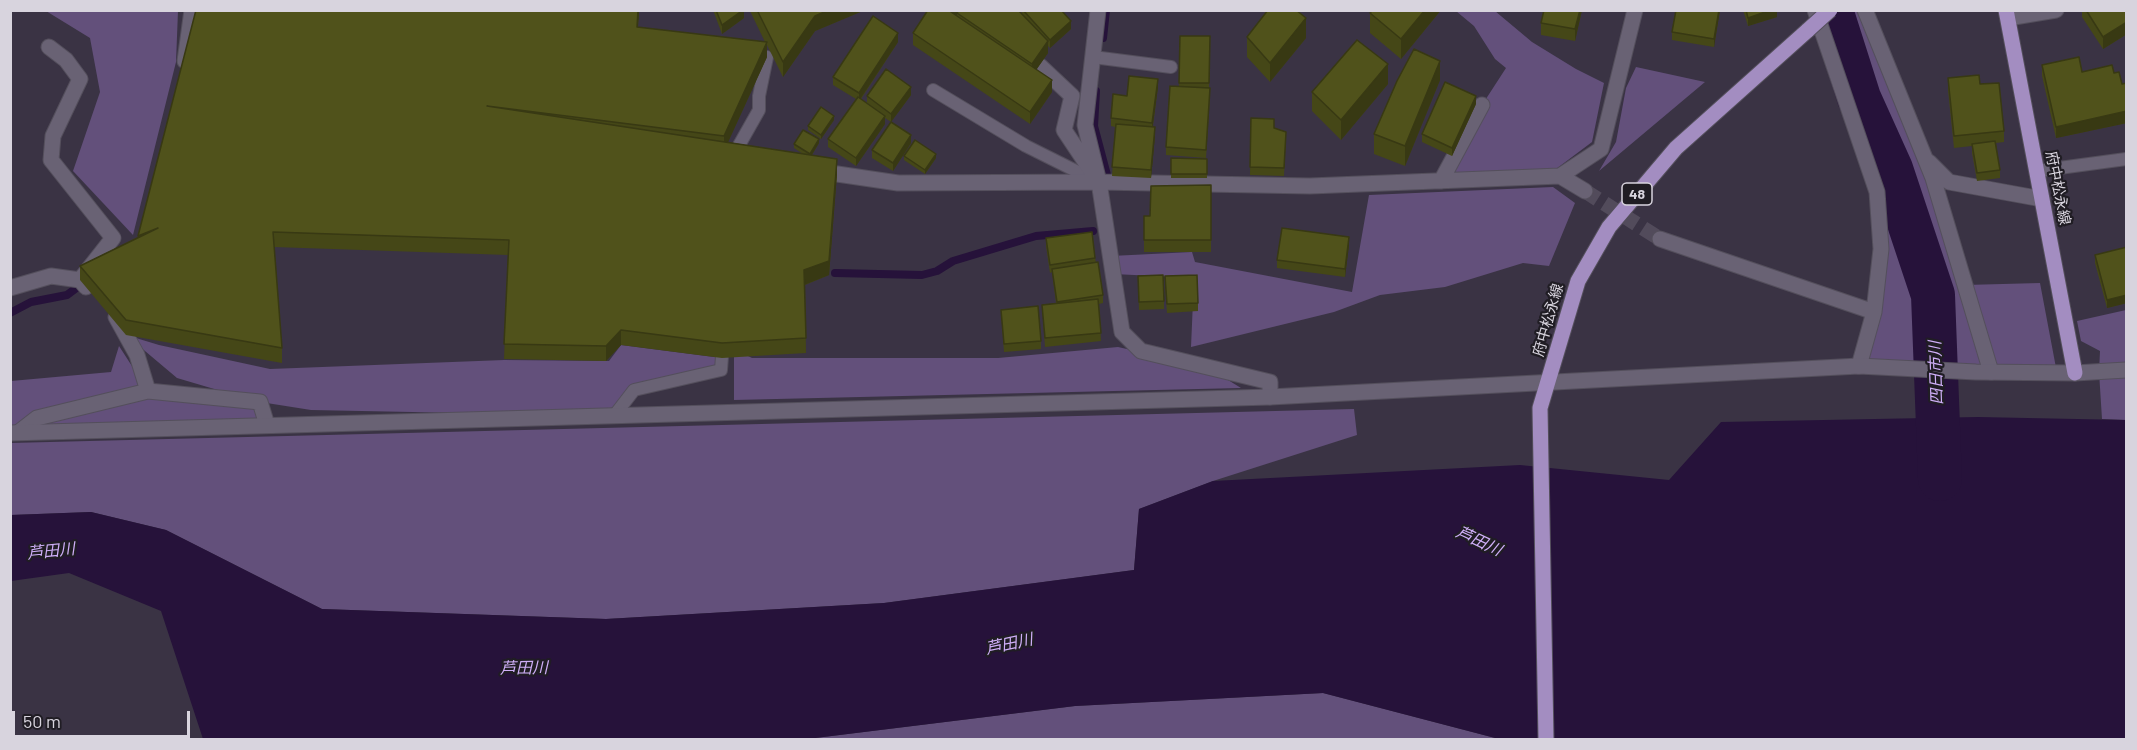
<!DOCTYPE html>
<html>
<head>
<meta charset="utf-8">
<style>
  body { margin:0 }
  #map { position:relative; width:2137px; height:750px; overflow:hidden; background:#3a3344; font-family:Barlow,sans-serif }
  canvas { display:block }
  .frame { position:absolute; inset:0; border:12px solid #d8d4de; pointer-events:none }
  .scale { position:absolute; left:12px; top:711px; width:178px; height:27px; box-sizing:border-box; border:3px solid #d8d4de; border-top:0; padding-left:8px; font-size:18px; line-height:21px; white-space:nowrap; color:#d8d4de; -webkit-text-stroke:4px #201d24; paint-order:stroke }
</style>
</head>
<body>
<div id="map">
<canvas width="2137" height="750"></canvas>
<div class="frame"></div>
<div class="scale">50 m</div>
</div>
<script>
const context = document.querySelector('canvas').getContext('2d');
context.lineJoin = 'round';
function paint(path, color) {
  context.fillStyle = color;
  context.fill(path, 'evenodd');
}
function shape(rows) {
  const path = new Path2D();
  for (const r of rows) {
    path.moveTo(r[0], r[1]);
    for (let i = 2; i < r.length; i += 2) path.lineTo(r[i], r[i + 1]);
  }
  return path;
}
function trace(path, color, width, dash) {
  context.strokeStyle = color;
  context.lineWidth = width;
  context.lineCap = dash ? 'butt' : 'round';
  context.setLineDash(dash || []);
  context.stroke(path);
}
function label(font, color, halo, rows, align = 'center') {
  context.font = font + ' Barlow,"Noto Sans JP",sans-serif';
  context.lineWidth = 4.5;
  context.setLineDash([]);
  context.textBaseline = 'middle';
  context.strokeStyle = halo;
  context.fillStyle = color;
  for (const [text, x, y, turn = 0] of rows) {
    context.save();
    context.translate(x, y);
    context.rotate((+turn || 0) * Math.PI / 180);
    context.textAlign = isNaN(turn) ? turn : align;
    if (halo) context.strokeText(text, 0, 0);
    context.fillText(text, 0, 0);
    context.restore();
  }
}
paint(shape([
  [46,11,178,11,176,62,133,235,73,171,100,92,90,38],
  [1456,11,1495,11,1532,42,1576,69,1604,83,1592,142,1556,169,1447,179,1482,105,1506,68,1495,59,1474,26],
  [1817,11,1865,11,1965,285,2040,283,2057,373,1859,366,1874,312,1877,192],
  [1636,67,1705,82,1599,171,1616,142,1626,88],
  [1553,187,1575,203,1549,266,1523,263,1445,287,1380,295,1334,312,1191,347,1194,278,1114,274,1111,256,1192,252,1195,262,1352,292,1369,195],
  [2126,310,2126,420,2102,419,2099,372,2100,351,2081,341,2077,321],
  [126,335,159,345,270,369,504,360,609,361,621,345,722,358,721,370,641,388,614,416,311,410,254,401,267,425,11,433,11,381,111,372,119,346,148,391,248,399,177,378],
  [1118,347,1207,367,1241,388,734,400,734,349,752,358,998,358],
  [1354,409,1357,435,1213,481,1139,509,1134,570,884,603,606,619,322,609,166,530,91,512,11,515,10,443],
  [1323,693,1499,739,799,740,1075,706]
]), '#63507b');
paint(shape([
  [1978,417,2126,420,2126,739,1499,739,1323,693,1075,706,799,740,203,739,161,611,69,573,11,581,11,515,91,512,166,530,322,609,606,619,884,603,1134,570,1139,509,1213,481,1520,465,1669,480,1721,422]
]), '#26123a');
trace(shape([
  [1103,38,1106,10],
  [1096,91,1094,126,1107,175],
  [835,273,922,275,937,271,953,261,1036,236,1093,231],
  [10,313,31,302,67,295,83,283]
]), '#26123a', 8);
trace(shape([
  [1831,10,1859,98,1891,169,1933,295,1940,479]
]), '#26123a', 44);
trace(shape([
  [1585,191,1660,239]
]), '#524b5b', 15, [15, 8]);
const service = shape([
  [1093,57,1171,67],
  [933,90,1026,146,1098,182],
  [733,156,759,110,759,96,767,57],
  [2037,171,2126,159],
  [614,416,634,390,721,370,723,343]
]);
const minor = shape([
  [1098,10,1085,125,1099,182,1122,332,1141,351,1270,382,1270,397],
  [1815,10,1877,192,1881,249,1874,312,1859,366],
  [1865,10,1933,178,1991,372],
  [2008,18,2056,10],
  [49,47,66,60,80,79,53,136,51,160,113,238,80,280],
  [185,61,192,10],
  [1040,66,1072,96,1064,130,1094,175],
  [1929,162,1949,182,2042,199],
  [817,171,898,183,1099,182,1310,186,1560,176,1585,191],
  [1560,176,1601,149,1635,10],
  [1441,181,1482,105],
  [1660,239,1874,312],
  [10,288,51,276,80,280,86,287],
  [116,317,137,355,148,391],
  [2075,373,2126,370],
  [19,432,37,418,148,391,260,402,267,425]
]);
const tertiary = shape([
  [10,433,1270,397,1859,366,1976,372,2075,373]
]);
const primary = shape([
  [2006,10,2075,373],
  [1546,740,1540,408,1578,281,1609,227,1676,148,1808,30]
]);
trace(service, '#544f5c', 14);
trace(minor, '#544f5c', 17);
trace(tertiary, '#544f5c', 17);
trace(primary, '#544f5c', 17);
trace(service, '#696274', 12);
trace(minor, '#696274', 15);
trace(tertiary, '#696274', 15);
trace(primary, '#a38dc1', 15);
const primaryBridge = shape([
  [1808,30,1830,10]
]);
trace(primaryBridge, '#544f5c', 17, []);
trace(primaryBridge, '#a38dc1', 15);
paint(shape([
  [196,10,639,10,638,27,765,42,750,11,865,10,815,31,783,77,767,45,767,57,728,142,803,154,794,148,794,144,819,143,812,155,837,174,829,275,805,285,806,353,722,358,621,345,606,361,504,359,508,255,274,247,282,348,282,363,126,335,80,280,80,266,138,237],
  [713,10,744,10,744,18,722,34],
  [928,10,1022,15,1022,10,1061,10,1071,29,1050,48,1048,46,1048,53,1036,70,1052,92,1030,124,913,45,913,33],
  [1373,10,1441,10,1401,59,1370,33,1370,13],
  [1544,10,1582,10,1575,41,1541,35,1541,23],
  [1676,10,1720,10,1714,47,1672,40,1672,32],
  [1743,10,1777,10,1777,17,1748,26],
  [2082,10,2127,10,2127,34,2103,49,2082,17],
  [1180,36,1210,36,1209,88,1210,96,1206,158,1166,155,1166,147,1179,86],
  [1247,37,1306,38,1270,82,1247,57],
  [898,42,861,99,867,103,867,96,911,95,891,122,911,143,893,171,872,158,872,150,891,122,885,118,885,124,856,166,828,147,828,139,856,99,833,85,833,77],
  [2042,65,2082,72,2114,73,2122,84,2127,83,2127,123,2056,138,2042,76],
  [1948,78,1980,84,2004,131,2004,142,1996,143,2000,170,2000,178,1977,181,1972,153,1972,146,1954,148,1948,90],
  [1440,80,1405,166,1374,154,1374,134],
  [1388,84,1341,140,1312,111,1312,92],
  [1158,87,1153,126,1155,135,1151,178,1112,176,1115,127,1111,126,1111,118,1127,96],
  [1476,104,1452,156,1422,142,1422,134],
  [1251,118,1286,132,1284,176,1250,175],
  [834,120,821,139,808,130,808,126],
  [904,156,936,158,925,174,904,160],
  [1171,158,1207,159,1207,178,1171,178],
  [1211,185,1211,252,1144,252,1144,216,1150,216],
  [1046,238,1095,258,1103,295,1103,303,1099,304,1101,341,1045,347,1042,305,1056,303,1052,272,1050,273,1046,246],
  [1349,245,1345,277,1277,268,1277,260],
  [2127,247,2127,303,2107,308,2095,263,2095,255],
  [1138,276,1164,301,1164,309,1139,310],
  [1165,285,1198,303,1198,311,1167,313],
  [1001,310,1041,341,1041,349,1004,352]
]), '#454717');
paint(shape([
  [638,10,639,10,637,42,637,27],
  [743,10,744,10,744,18,722,34,722,25],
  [829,10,865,10,815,31,783,77,783,62,815,16],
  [952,10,960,10,951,24,951,12],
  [1425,10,1441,10,1401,59,1401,39],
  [1580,10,1582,10,1575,41,1575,29],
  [1719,10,1720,10,1714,47,1714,39],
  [1771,10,1777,10,1777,17,1748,26,1748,18],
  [1306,18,1306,38,1270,82,1270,63],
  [1071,21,1071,29,1050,48,1050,40],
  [2127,22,2127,34,2103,49,2103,37],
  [898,33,898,42,859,101,859,93],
  [1048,41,1048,53,1032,76,1032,64],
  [767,42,767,57,724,151,724,136],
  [1440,61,1440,80,1405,166,1405,146],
  [1388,64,1388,84,1341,140,1341,120],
  [1158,79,1158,87,1152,131,1152,123],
  [1052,80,1052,92,1030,124,1030,112],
  [911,87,911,95,891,122,891,114],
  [1476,96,1476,104,1452,156,1452,148],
  [2127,111,2127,123,2056,138,2056,127],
  [834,116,834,120,821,139,821,135],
  [885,116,885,124,856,166,856,158],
  [1155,127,1155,135,1151,178,1151,170],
  [911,135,911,143,893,171,893,163],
  [819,139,819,143,810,158,810,154],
  [936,154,936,158,925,174,925,170],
  [837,159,837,174,829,275,804,285,804,270],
  [1349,237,1349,245,1345,277,1345,269],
  [2127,295,2127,303,2107,308,2107,300],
  [621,330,621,345,606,361,606,346]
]), '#383913');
const building = shape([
  [196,10,638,10,637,27,767,42,724,136,487,106,837,159,829,261,804,270,806,338,722,343,621,330,606,346,504,344,509,240,273,232,282,348,126,320,80,266,158,228,138,236,196,10],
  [716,10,743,10,722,25,716,10],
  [757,10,829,10,815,16,783,62,757,10],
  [928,10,952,10,951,12,1052,80,1030,112,913,33,928,10],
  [959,10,1018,10,1048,41,1032,64,957,13,959,10],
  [1023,10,1061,10,1071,21,1050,40,1023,10],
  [1268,10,1296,10,1306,18,1270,63,1247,37,1268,10],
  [1373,10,1425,10,1401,39,1370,13,1373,10],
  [1544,10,1580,10,1575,29,1541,23,1544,10],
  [1676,10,1719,10,1714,39,1672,32,1676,10],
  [1746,10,1771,10,1748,18,1746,10],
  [2086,10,2127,10,2127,22,2103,37,2086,10],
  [873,16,898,33,859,93,833,77,873,16],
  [1180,36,1210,36,1209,83,1179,83,1180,36],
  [1357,40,1388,64,1341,120,1312,92,1357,40],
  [1414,49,1440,61,1405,146,1374,134,1397,81,1414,49],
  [2079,57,2082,72,2112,65,2114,73,2119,72,2122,84,2127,83,2127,111,2056,127,2042,65,2079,57],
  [886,69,911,87,891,114,867,96,886,69],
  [1979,75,1980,84,1999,83,2004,131,1954,136,1948,78,1979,75],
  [1129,76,1158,79,1152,123,1111,118,1113,94,1127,96,1129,76],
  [1445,82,1476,96,1452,148,1422,134,1445,82],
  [1170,86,1210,88,1206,150,1166,147,1170,86],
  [858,97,885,116,856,158,828,139,858,97],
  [821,107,834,116,821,135,808,126,821,107],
  [1251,118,1274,119,1274,128,1286,132,1284,168,1250,167,1251,118],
  [891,122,911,135,893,163,872,150,891,122],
  [1116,124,1155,127,1151,170,1112,167,1116,124],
  [803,130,819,139,810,154,794,144,803,130],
  [915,140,936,154,925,170,904,156,915,140],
  [1995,141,2000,170,1977,173,1972,144,1995,141],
  [1171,158,1207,159,1207,174,1171,174,1171,158],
  [1211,185,1211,240,1144,240,1144,216,1150,216,1151,186,1211,185],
  [1282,228,1349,237,1345,269,1277,260,1282,228],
  [1092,232,1095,258,1050,265,1046,238,1092,232],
  [2127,247,2127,295,2107,300,2095,255,2127,247],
  [1098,262,1103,295,1057,302,1052,269,1098,262],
  [1163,275,1164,301,1139,302,1138,276,1163,275],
  [1197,275,1198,303,1167,304,1165,276,1197,275],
  [1098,299,1101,333,1045,338,1042,305,1098,299],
  [1038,306,1041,341,1004,344,1001,310,1038,306]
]);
paint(building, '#50521b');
trace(building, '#383913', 1.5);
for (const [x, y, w] of [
  [1637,194,30]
]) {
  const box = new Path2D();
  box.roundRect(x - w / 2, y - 11, w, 22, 4.5);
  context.fillStyle = '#201d24';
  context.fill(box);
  trace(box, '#d8d4de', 1.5);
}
label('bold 14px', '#d8d4de', null, [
  ["48",1637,194]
]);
label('15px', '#d8d4de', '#201d24', [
  ["府中松永線",2058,188,79],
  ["府中松永線",1548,320,-74]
]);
label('italic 16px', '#cfaff8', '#201d24', [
  ["四日市川",1936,373,-92],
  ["芦田川",1479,541,25],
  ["芦田川",51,551,-6],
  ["芦田川",1009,644,-12],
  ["芦田川",524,668,-1]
]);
</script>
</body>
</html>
